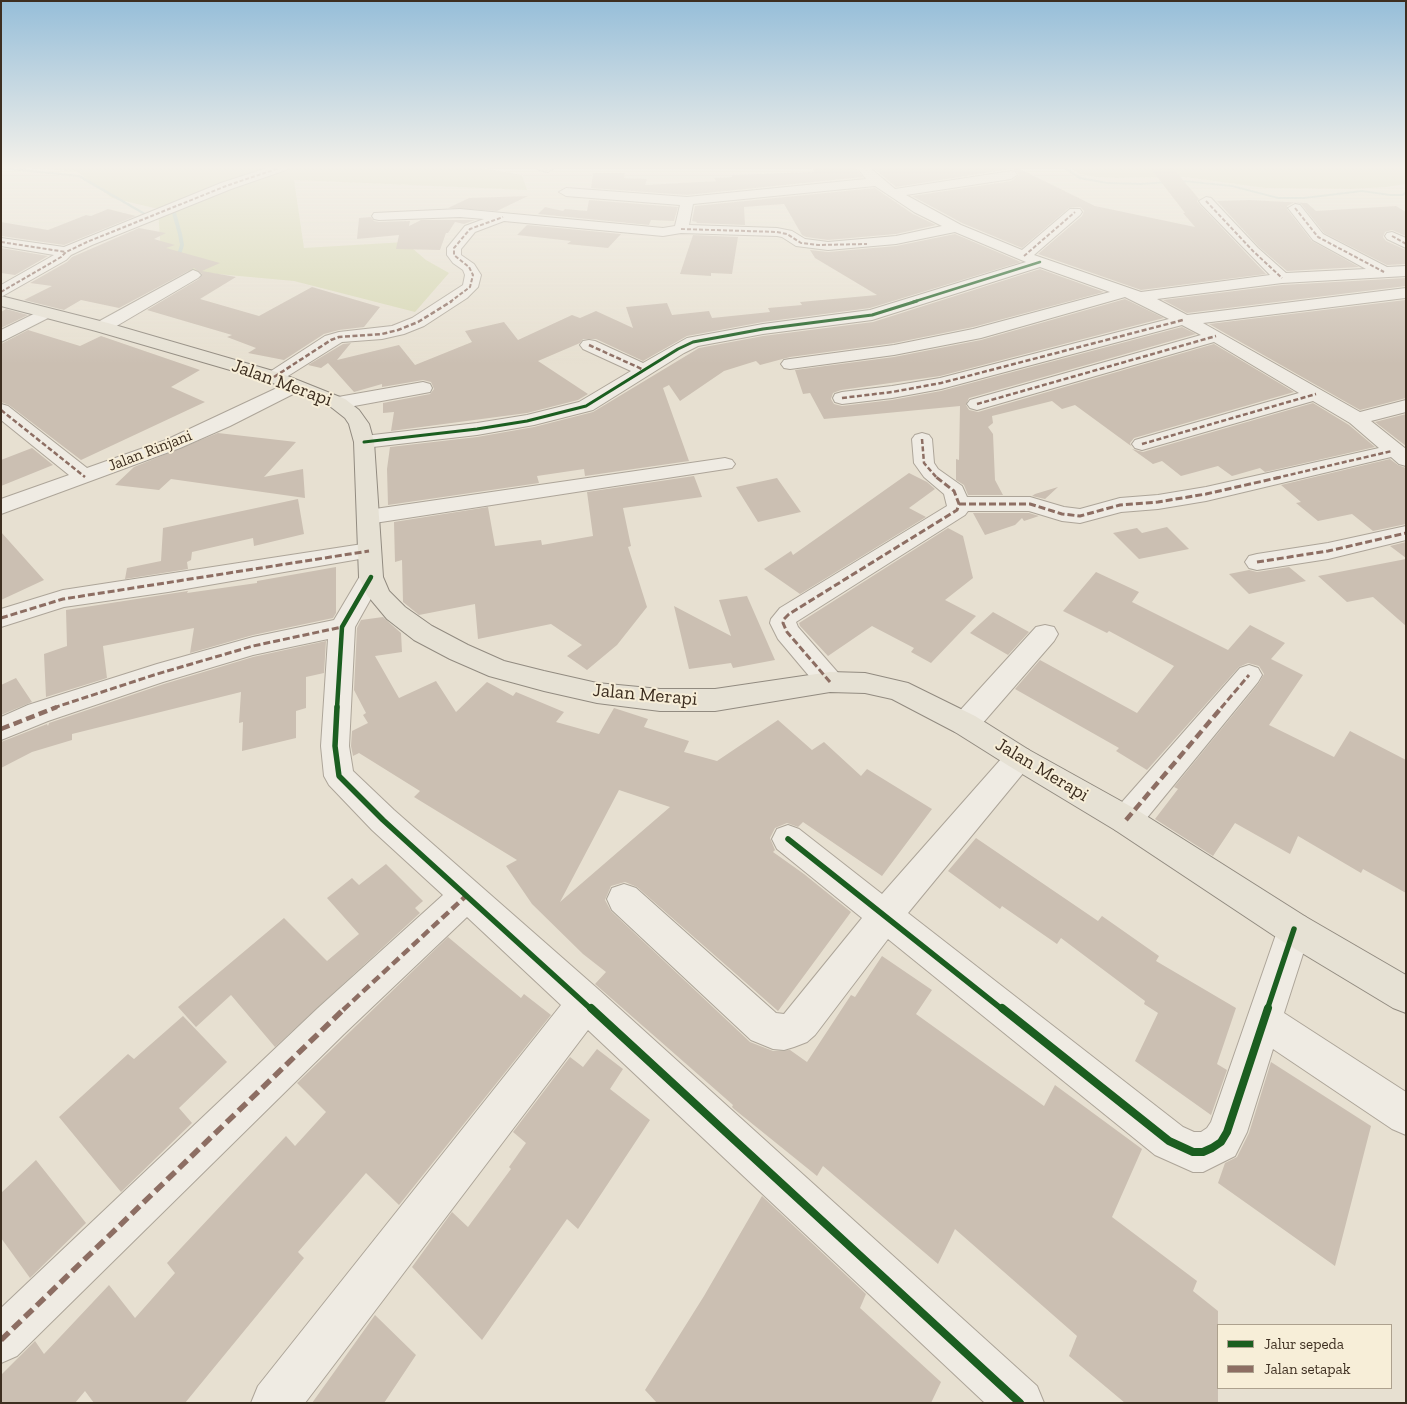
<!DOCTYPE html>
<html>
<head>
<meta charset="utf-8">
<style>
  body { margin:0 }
  #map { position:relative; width:1407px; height:1404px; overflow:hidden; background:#e7e0d1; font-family:"Zilla Slab",serif }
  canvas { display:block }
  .frame { position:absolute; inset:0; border:2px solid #3d2e20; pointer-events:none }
  .legend { position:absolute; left:1217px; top:1324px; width:175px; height:65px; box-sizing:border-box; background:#f7eed8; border:1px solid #ada18e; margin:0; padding:6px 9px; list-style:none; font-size:15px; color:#3d2e20 }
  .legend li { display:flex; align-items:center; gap:10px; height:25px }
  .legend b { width:25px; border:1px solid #ada18e }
</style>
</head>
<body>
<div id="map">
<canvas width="1407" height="1404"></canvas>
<div class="frame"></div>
<ul class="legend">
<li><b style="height:6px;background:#1b5e20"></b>Jalur sepeda</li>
<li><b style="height:6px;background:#8d6e63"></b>Jalan setapak</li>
</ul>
</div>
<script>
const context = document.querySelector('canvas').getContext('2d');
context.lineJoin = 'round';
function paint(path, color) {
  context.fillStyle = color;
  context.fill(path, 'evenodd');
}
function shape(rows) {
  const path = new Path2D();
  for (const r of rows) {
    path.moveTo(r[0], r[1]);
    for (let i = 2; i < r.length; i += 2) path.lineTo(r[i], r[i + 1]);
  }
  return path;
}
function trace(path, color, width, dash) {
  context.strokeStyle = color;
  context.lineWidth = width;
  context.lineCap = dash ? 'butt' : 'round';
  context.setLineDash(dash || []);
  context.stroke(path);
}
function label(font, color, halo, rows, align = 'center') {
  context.font = font + ' "Zilla Slab",serif';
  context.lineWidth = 4;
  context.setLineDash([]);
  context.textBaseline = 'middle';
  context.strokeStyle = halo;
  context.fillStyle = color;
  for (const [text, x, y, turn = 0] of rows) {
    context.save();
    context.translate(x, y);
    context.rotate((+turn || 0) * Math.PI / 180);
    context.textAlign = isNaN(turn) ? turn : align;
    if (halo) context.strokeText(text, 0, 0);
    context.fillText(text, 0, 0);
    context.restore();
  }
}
paint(shape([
  [1,167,477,167,522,175,527,190,294,180,304,248,405,242,426,260,449,273,415,312,294,281,162,269,158,209,112,198,76,171],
  [1069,167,1406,167,1406,184,1387,187,1352,189,1265,188,1185,177,1116,178,1095,177,1080,174]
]), '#d6d7b3');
paint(shape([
  [1,167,80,175,147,214,154,211,156,212,146,216,78,177,1,169,1,167],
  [1062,167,1066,167,1081,177,1107,182,1141,183,1183,180,1232,185,1278,197,1304,197,1362,190,1390,194,1402,194,1406,191,1406,194,1403,196,1390,196,1362,192,1304,199,1278,199,1232,187,1183,182,1141,185,1107,184,1079,179,1062,167],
  [166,206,175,209,182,234,184,245,180,258,181,262,179,263,177,262,176,258,180,245,178,234,171,210,166,208,166,206]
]), '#bcccc2');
paint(shape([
  [812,167,855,167,863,177,687,195,591,188,593,173,625,173,624,178,647,179,645,185,716,181,714,178,732,177,731,175,814,172],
  [872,167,1016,167,1095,206,1195,227,1183,213,1185,213,1151,169,1172,167,1199,199,1197,201,1200,205,1266,274,1141,290,1038,254,1082,216,1084,211,1080,207,1069,208,1022,248,962,223,912,196,1011,181,1019,175,1015,170,1011,169,896,187],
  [875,188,913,214,936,225,896,234,828,240,806,237,802,235,784,204,744,207,745,225,696,223,697,222,692,221,695,206],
  [528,196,497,211,448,208,469,198],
  [589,200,678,207,674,221,651,220,649,225,538,214,545,207,563,211,565,209,587,211],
  [1249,200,1307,203,1316,211,1396,206,1406,212,1406,236,1392,230,1385,232,1383,237,1386,241,1406,250,1406,264,1387,265,1324,233,1301,204,1295,202,1287,206,1287,209,1312,241,1359,267,1287,271,1259,247,1217,201],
  [108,209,136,216,64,245,1,236,1,222,48,230,86,215,91,216],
  [371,217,374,221,379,222,410,221,409,226,421,220,475,220,464,224,455,222,448,233,446,233,440,250,396,249,399,235,357,239,359,218],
  [527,225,621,234,608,248,567,244,571,241,517,235],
  [139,228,166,233,154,239,175,245,166,248,220,263,202,271,236,277,200,299,259,316,312,287,380,307,364,327,339,330,324,334,284,360,248,353,256,348,227,337,232,335,147,310,199,279,202,274,194,268,119,308,81,300,64,310,24,300,52,286,30,283,67,262,72,257],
  [955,234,1021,262,870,308,763,322,687,336,643,361,596,339,583,339,580,343,538,361,588,394,578,400,527,413,391,431,394,412,383,413,383,403,430,394,434,389,431,382,423,380,382,387,382,384,354,392,328,363,321,368,308,365,343,344,351,343,337,360,399,345,415,365,472,342,465,331,504,322,518,340,572,315,580,318,596,311,633,328,626,307,667,303,672,315,709,311,712,318,770,312,768,308,802,305,800,302,877,295,815,258,810,250,828,252,896,246],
  [693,235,738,237,732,274,711,273,711,276,680,274],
  [1,248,48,256,15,275,1,273],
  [1040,269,1104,292,973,327,894,343,790,357,760,365,756,361,724,371,680,401,669,385,663,388,689,461,585,476,584,469,537,476,539,483,388,505,387,469,390,447,477,437,534,427,593,412,699,348,763,336,873,322],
  [1406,278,1406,286,1187,313,1163,300,1282,285],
  [1125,299,1164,318,940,376,841,390,833,393,831,399,834,404,842,406,892,400,941,391,1182,327,1196,334,969,398,966,405,969,410,978,412,1214,344,1294,392,1134,438,1130,443,1131,446,1075,405,1062,409,1052,401,992,416,993,423,988,427,993,434,995,480,1003,495,968,495,964,485,956,480,956,459,959,460,960,406,824,419,810,393,803,394,795,370,894,357,981,340],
  [1405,300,1406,398,1360,410,1209,324],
  [6,309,28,315,1,328,1,312],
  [28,330,80,346,101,336,200,370,171,387,205,402,81,460,9,405,1,402,1,344],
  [1313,403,1349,425,1375,447,1265,472,1260,468,1232,476,1218,466,1181,476,1162,461,1153,464,1132,449,1143,452],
  [1406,414,1406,446,1375,422],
  [218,433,296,442,264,477,303,469,305,498,171,479,159,490,115,485,134,467],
  [32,448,53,465,1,486,1,460],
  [1390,459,1398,465,1406,468,1406,524,1373,531,1352,514,1318,521,1296,503,1301,502,1281,485],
  [909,473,927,482,935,489,909,508,926,517,800,594,764,569,791,551,793,555],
  [694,476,702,497,623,508,631,546,628,547,647,607,617,645,587,670,567,656,582,645,551,624,478,639,475,604,419,615,403,602,402,560,395,562,394,522,488,507,495,546,541,540,542,545,593,536,587,492],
  [777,478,801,512,758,522,736,487],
  [1058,487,1045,499,1032,496,1035,494],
  [298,499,304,534,254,546,253,538,192,552,191,560,187,562,188,569,125,579,127,568,161,561,163,528],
  [973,513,1029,513,1039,516,1024,521,1022,518,1015,525,985,535],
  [1167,527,1189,549,1139,559,1113,533,1137,528,1142,533],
  [948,528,963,536,973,578,945,600,976,616,931,663,911,652,914,648,872,626,828,656,800,626,799,623,821,609],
  [1,532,44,580,1,600],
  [1406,542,1406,558,1390,546],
  [1406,559,1406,626,1373,597,1347,602,1318,576],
  [336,567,336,613,333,618,253,635,190,653,194,628,103,646,107,678,46,697,44,654,67,646,66,610,188,591,187,593,257,583,257,581],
  [1289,567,1306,581,1249,594,1229,574,1249,570,1257,572],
  [1096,572,1139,592,1132,602,1228,650,1250,625,1285,643,1271,659,1303,675,1269,725,1334,757,1350,731,1406,760,1406,893,1363,869,1361,873,1298,836,1290,854,1235,823,1213,856,1155,819,1178,789,1174,787,1259,683,1264,674,1259,666,1248,663,1239,667,1147,770,1116,751,1119,748,1015,689,1040,660,1137,713,1174,666,1109,631,1107,633,1063,611],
  [747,596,775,660,733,668,731,663,689,669,674,606,731,636,719,600],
  [993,612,1029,632,1008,655,970,633],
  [383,617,401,633,402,652,375,656,399,698,436,681,456,712,487,682,513,696,516,692,564,712,556,722,599,734,614,708,648,719,644,727,689,741,684,752,717,761,778,720,812,750,824,742,861,776,867,769,932,809,882,876,803,822,798,827,787,823,775,828,770,838,775,850,773,852,804,874,851,912,778,1011,637,887,625,882,611,886,605,900,611,911,750,1042,773,1051,790,1050,807,1062,851,995,855,997,882,956,932,990,916,1014,1044,1106,1055,1085,1142,1149,1112,1217,1197,1281,1193,1291,1218,1311,1218,1403,1125,1403,1069,1356,1077,1336,955,1229,938,1264,823,1166,817,1176,734,1109,732,1107,733,1105,595,984,606,972,583,954,532,904,506,866,517,860,414,797,420,791,359,753,353,756,351,746,352,731,368,723,363,715,366,713,354,690,357,628,361,620],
  [619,790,670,807,560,902],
  [326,641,324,673,306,677,306,708,296,711,296,738,242,751,243,722,239,723,241,692,72,734,72,740,32,752,1,768,1,742,47,724,48,726,49,723,164,684,253,657],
  [16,678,32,702,1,715,1,685],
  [976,838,1098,921,1102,916,1159,956,1156,961,1236,1008,1217,1064,1227,1070,1211,1115,1135,1061,1158,1013,1144,1004,1145,1001,1061,938,1057,944,1002,906,1000,909,948,871],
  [386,864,423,901,415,908,420,913,275,1047,231,995,196,1027,178,1007,284,918,327,961,359,934,327,898,352,878,359,885],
  [448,937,521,998,524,994,551,1015,399,1205,366,1173,298,1252,304,1258,185,1403,94,1403,85,1391,75,1403,1,1403,1,1375,35,1341,44,1354,109,1285,135,1318,175,1273,167,1263,286,1136,295,1146,326,1112,297,1083],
  [183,1016,227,1062,179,1108,192,1123,121,1192,59,1117,128,1054,134,1059],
  [597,1049,623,1069,610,1089,650,1120,578,1229,567,1219,482,1340,412,1267,452,1212,468,1227,511,1169,509,1167,526,1143,513,1132,570,1057,583,1067],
  [1271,1062,1371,1126,1335,1266,1218,1183,1225,1163,1237,1157,1249,1133],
  [36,1160,86,1223,30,1278,1,1238,1,1193],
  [762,1196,866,1294,860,1308,941,1382,931,1403,657,1403,645,1390,704,1296],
  [375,1315,416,1355,384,1403,312,1403]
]), '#cbbfb2');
const minor = shape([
  [270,167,288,167,286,170,231,189,92,245,71,255,66,260,1,297,1,285,54,255,1,246,1,238,64,247,221,183,270,167],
  [537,167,554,167,554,168,548,172,539,170,537,167],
  [857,167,869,167,895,189,1011,171,1015,172,1017,175,1011,179,906,195,961,225,1022,250,1070,209,1080,209,1082,212,1080,215,1034,255,1141,292,1270,275,1201,204,1199,201,1206,197,1211,198,1258,248,1286,273,1366,269,1313,240,1288,208,1295,204,1300,205,1323,234,1387,267,1406,266,1406,276,1282,283,1157,299,1187,315,1406,288,1405,298,1203,323,1360,412,1406,400,1406,412,1371,421,1406,449,1406,466,1399,464,1391,457,1206,501,1158,509,1121,512,1080,523,1062,521,1029,511,968,511,965,515,796,622,798,627,840,675,843,682,840,689,830,692,820,689,778,639,770,623,771,619,780,608,947,506,944,494,924,477,914,463,912,439,915,435,922,433,929,435,932,439,934,463,938,469,962,486,967,497,1030,497,1064,507,1080,509,1120,498,1158,495,1206,487,1379,448,1350,423,1313,401,1149,448,1142,450,1135,448,1132,444,1135,440,1299,393,1214,342,984,408,977,410,970,408,967,404,970,400,1201,335,1182,325,941,389,892,398,842,404,835,402,833,398,835,394,842,392,892,386,940,378,1169,319,1125,297,981,338,894,355,790,369,784,368,781,364,784,360,790,359,894,345,973,329,1110,292,1040,267,872,320,763,334,698,346,684,353,593,410,534,425,477,435,364,448,357,446,354,442,357,438,364,436,477,423,527,415,579,402,631,371,583,349,580,345,583,341,589,340,595,341,643,363,687,338,763,324,870,310,1026,262,955,232,896,244,828,250,796,246,782,237,777,236,681,233,663,236,504,221,475,232,461,249,461,255,474,264,481,275,478,287,467,298,424,326,404,334,382,339,342,342,280,381,274,382,268,381,265,377,268,373,325,336,339,332,392,326,412,318,463,285,465,275,463,270,453,263,447,255,447,248,465,226,484,219,460,217,379,220,374,219,372,216,374,213,460,209,663,228,675,226,680,205,566,196,559,192,566,188,687,197,866,179,857,167],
  [875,186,914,212,942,226,896,236,828,242,805,239,792,231,777,228,689,225,693,204,875,186],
  [1392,232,1406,238,1406,248,1387,239,1385,236,1387,233,1392,232],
  [193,270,198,272,201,275,198,278,108,331,96,331,94,327,96,323,193,270],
  [46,308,52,310,54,313,52,316,1,342,1,330,46,308],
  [294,380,301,382,303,386,301,390,230,426,180,448,1,514,1,499,69,475,1,420,1,404,8,406,87,468,166,440,294,380],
  [423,382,430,384,432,388,430,392,338,409,331,407,328,403,331,399,338,397,423,382],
  [725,458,732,460,735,464,732,468,368,524,360,522,357,517,360,512,368,510,725,458],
  [1406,526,1406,540,1328,559,1257,570,1249,568,1245,562,1249,556,1257,554,1328,543,1406,526],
  [369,543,377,546,381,551,377,556,168,592,64,607,1,627,1,609,63,590,369,543],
  [371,569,379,571,383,577,355,627,349,746,353,771,394,810,599,990,1037,1386,1044,1403,985,1403,588,1030,305,1403,251,1403,258,1386,561,1005,467,917,344,1034,17,1356,1,1363,1,1308,318,1008,443,895,372,830,329,785,324,776,321,746,328,639,253,655,163,682,48,721,1,740,1,717,28,705,157,664,253,637,334,620,363,571,371,569],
  [1045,625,1054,627,1058,634,1054,641,975,732,965,735,955,732,951,724,955,716,1036,627,1045,625],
  [1249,665,1258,668,1262,675,1258,682,1137,830,1126,833,1115,830,1111,820,1115,810,1240,668,1249,665],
  [1019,746,1029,750,1034,758,1029,766,908,913,1183,1127,1194,1132,1201,1132,1207,1128,1211,1122,1282,917,1294,913,1306,917,1311,929,1284,1013,1406,1092,1406,1135,1392,1129,1273,1049,1247,1132,1235,1156,1203,1172,1193,1172,1155,1155,888,939,815,1035,807,1042,794,1047,784,1050,773,1049,751,1040,612,910,607,899,612,888,624,884,636,888,776,1013,784,1014,862,918,777,849,772,839,777,829,788,825,799,829,882,894,1009,750,1019,746]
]);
const major = shape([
  [1,296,108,323,280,373,345,399,359,410,369,424,374,442,383,577,389,591,405,607,432,626,468,645,504,661,544,671,597,683,660,689,715,689,830,672,865,673,908,683,975,716,1029,750,1137,810,1306,917,1406,975,1406,1013,1393,1008,1282,941,1115,830,1009,766,955,732,892,699,865,693,830,692,715,711,660,711,597,703,544,691,489,676,450,659,414,640,387,619,367,595,359,577,354,442,349,424,345,418,331,407,268,381,96,331,1,306,1,296]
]);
trace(minor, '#ada599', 2);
trace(major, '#928b80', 2);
paint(minor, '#efebe3');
paint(major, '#e6e1d4');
trace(shape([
  [543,167,548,168],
  [1206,201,1253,251,1282,278],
  [1295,208,1318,237,1384,272],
  [681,229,777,232,787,234,801,243,818,245,867,244],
  [1392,236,1406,244],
  [1,242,66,252],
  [1024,256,1075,212],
  [1,292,61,257,66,252,87,242,226,186,282,167],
  [450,302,470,287,473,275,469,267,454,255,454,248,470,229,503,217]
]), '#8d6e63', 2, [4, 2]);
trace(shape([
  [589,345,644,370],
  [274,377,331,340,339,337,382,334,398,330,418,322,452,301],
  [842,398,892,392,941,383,1183,320],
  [977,404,1216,336],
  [1,410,85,477],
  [922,439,924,463,937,478],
  [1142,444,1316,394],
  [1276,478,1392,451]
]), '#8d6e63', 2.5, [5, 2.5]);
trace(shape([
  [959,504,1030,504,1062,514,1080,516,1120,505,1158,502,1206,494,1281,477],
  [1257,562,1328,551,1406,533],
  [1,618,63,599,369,551],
  [830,682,787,632,783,623,784,619,789,614,957,510,959,504,954,491,936,477],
  [53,708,157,674,253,646,342,627],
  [1221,708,1249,675]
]), '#8d6e63', 3, [7, 3]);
trace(shape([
  [1,729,57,707],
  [1126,820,1222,707],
  [343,1010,467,895]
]), '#8d6e63', 4.5, [9, 4.5]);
trace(shape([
  [1,1340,345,1008]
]), '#8d6e63', 5.5, [11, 5.5]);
trace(shape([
  [913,302,1040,262]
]), '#1b5e20', 2.5);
trace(shape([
  [364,442,477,429,527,421,586,406,678,349,693,342,763,329,872,315,917,301]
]), '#1b5e20', 3);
trace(shape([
  [337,708,342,627,371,577]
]), '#1b5e20', 4.5);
trace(shape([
  [337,707,335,746,339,776,383,820,592,1010],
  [788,839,1003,1010],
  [1267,1010,1294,929]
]), '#1b5e20', 5.5);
trace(shape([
  [591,1008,1020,1403],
  [1002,1008,1169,1141,1193,1152,1203,1152,1212,1148,1221,1142,1227,1132,1268,1008]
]), '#1b5e20', 8);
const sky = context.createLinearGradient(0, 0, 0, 364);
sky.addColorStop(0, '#96bed9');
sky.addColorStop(0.46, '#f4f1ea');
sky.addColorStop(1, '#f4f1ea00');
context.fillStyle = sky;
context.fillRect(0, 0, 1407, 364);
label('16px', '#3d2e20', '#f7eed8', [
  ["Jalan Rinjani",150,451,-21]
]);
label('19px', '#3d2e20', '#f7eed8', [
  ["Jalan Merapi",282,383,20],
  ["Jalan Merapi",645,695,5],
  ["Jalan Merapi",1042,770,31]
]);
</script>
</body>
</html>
